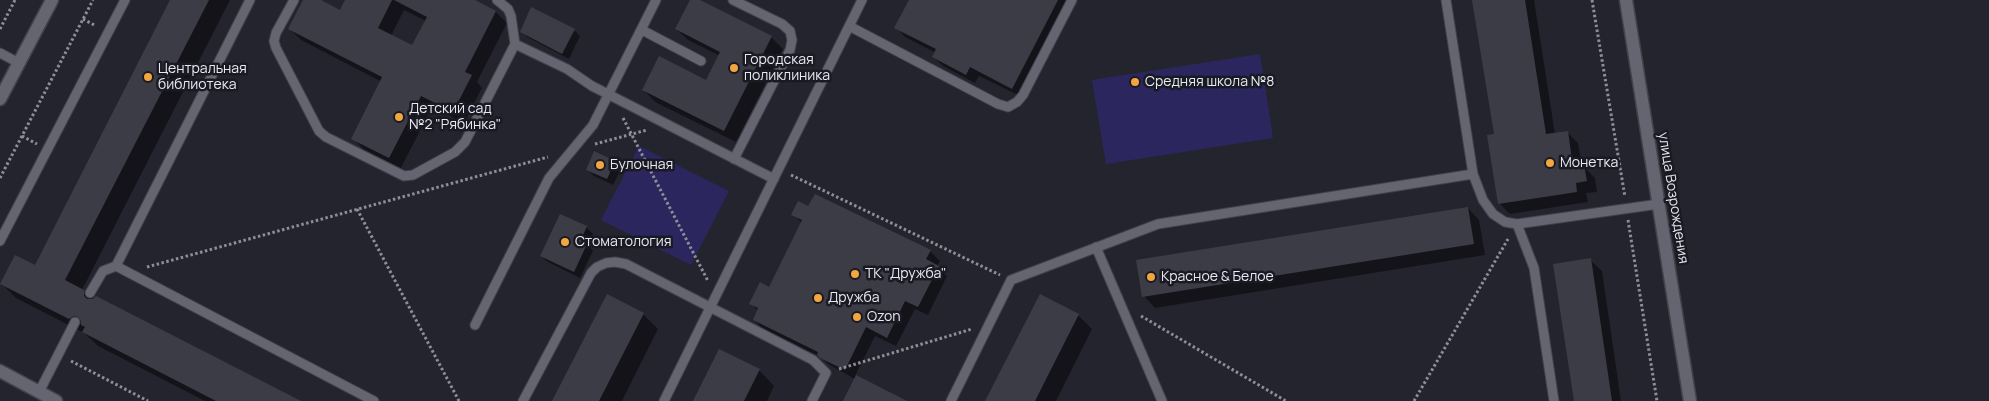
<!DOCTYPE html>
<html>
<head>
<meta charset="utf-8">
<style>
  body { margin:0 }
  canvas { display:block; background:#24242e }
</style>
</head>
<body>
<canvas width="1989" height="401"></canvas>
<script>
const context = document.querySelector('canvas').getContext('2d');
context.lineJoin = 'round';
function paint(path, color) {
  context.fillStyle = color;
  context.fill(path, 'evenodd');
}
function shape(rows) {
  const path = new Path2D();
  for (const r of rows) {
    path.moveTo(r[0], r[1]);
    for (let i = 2; i < r.length; i += 2) path.lineTo(r[i], r[i + 1]);
  }
  return path;
}
function trace(path, color, width, dash) {
  context.strokeStyle = color;
  context.lineWidth = width;
  context.lineCap = dash ? 'butt' : 'round';
  context.setLineDash(dash || []);
  context.stroke(path);
}
function label(font, color, halo, rows, align = 'center') {
  context.font = font + ' Manrope,sans-serif';
  context.lineWidth = 5;
  context.setLineDash([]);
  context.textBaseline = 'middle';
  context.strokeStyle = halo;
  context.fillStyle = color;
  for (const [text, x, y, turn = 0] of rows) {
    context.save();
    context.translate(x, y);
    context.rotate((+turn || 0) * Math.PI / 180);
    context.textAlign = isNaN(turn) ? turn : align;
    if (halo) context.strokeText(text, 0, 0);
    context.fillText(text, 0, 0);
    context.restore();
  }
}
paint(shape([
  [1260,54,1273,138,1106,164,1092,80],
  [639,146,729,191,691,265,601,220]
]), '#2b265e');
paint(shape([
  [172,0,230,0,82,290,93,300,299,401,205,401,98,346,84,333,16,298,2,284,35,267],
  [305,0,318,0,340,12,346,0,473,0,496,12,507,23,477,82,482,88,464,123,432,107,401,168,364,150,353,138,382,82,301,40,290,29],
  [404,10,426,21,412,47,391,36],
  [691,0,697,0,771,37,783,49,736,142,655,102,644,90,707,82,720,56,688,40,676,29],
  [910,0,1072,0,1022,97,979,76,975,83,943,66,934,57,936,53,905,37,896,27],
  [1474,0,1534,0,1555,134,1567,132,1578,143,1582,167,1584,167,1595,178,1597,192,1586,193,1588,202,1510,214,1500,204,1495,135],
  [521,30,574,30,580,36,569,59,527,37],
  [614,162,621,169,613,185,594,176,587,169],
  [816,195,930,251,940,261,937,266,947,276,928,315,915,309,896,346,875,336,855,376,893,395,899,401,844,401,855,379,828,364,821,357,763,329,754,320,758,311,751,303,770,288,802,223,793,214,809,208],
  [1468,208,1479,220,1485,255,1155,308,1144,296],
  [561,215,587,228,593,234,588,245,593,251,580,278,548,262,541,256],
  [1590,260,1602,271,1621,401,1575,401],
  [643,314,658,329,622,401,554,401],
  [1078,315,1092,329,1056,401,986,401],
  [759,370,774,386,767,401,695,401]
]), '#0007');
paint(shape([
  [170,0,209,0,65,280,84,290,84,296,87,299,93,299,96,296,301,401,216,401,82,332,85,327,81,325,81,321,78,317,74,316,69,319,0,284,15,255,35,265],
  [303,0,321,0,340,10,345,0,392,0,378,28,412,45,427,17,394,0,475,0,496,11,465,72,472,75,453,112,421,96,389,158,351,139,382,77,288,29],
  [690,0,700,0,772,36,724,131,642,90,659,56,706,80,720,52,675,29],
  [909,0,1058,0,1012,89,970,67,966,75,932,57,936,49,894,28],
  [1472,0,1525,0,1546,134,1568,131,1573,167,1584,165,1587,181,1576,183,1577,192,1498,204,1487,135,1494,134],
  [531,7,575,29,562,54,520,32],
  [594,151,615,161,607,179,586,170],
  [815,194,931,250,926,259,939,266,918,307,905,301,887,338,866,327,845,370,820,358,817,355,818,352,753,320,758,308,749,304,760,282,769,287,802,220,791,215,798,201,808,206],
  [1468,207,1474,244,1142,297,1136,260],
  [560,214,587,226,581,240,587,244,574,272,540,256],
  [1591,258,1612,401,1574,401,1553,264],
  [607,294,644,313,599,401,552,401],
  [1040,294,1079,314,1035,401,985,401],
  [719,349,760,369,744,401,693,401],
  [856,375,907,401,843,401]
]), '#3c3c47');
const lane = shape([
  [294,0,276,33,274,41,276,48,319,131,326,137,404,176,413,175,455,152,465,142,515,44,511,16,508,9,497,0],
  [733,0,782,24,790,31,792,40,790,50,734,159],
  [1446,0,1473,174],
  [849,26,998,104,1008,107,1017,102,1023,95,1072,0],
  [642,30,701,61],
  [515,44,567,69,592,86,774,179],
  [0,53,19,63],
  [1517,224,1534,268,1554,401],
  [0,241,125,0],
  [1096,247,1162,401],
  [116,266,374,401],
  [90,293,103,271,116,266,250,0],
  [475,325,549,178,593,125,656,0],
  [39,392,75,322],
  [523,401,591,273,597,267,606,263,615,262,626,264,813,360,826,373,812,401],
  [664,401,862,0],
  [951,401,1011,280,1158,224,1473,174,1483,200,1493,214,1505,222,1517,224,1659,204]
]);
const street = shape([
  [1626,0,1690,401],
  [0,99,52,0],
  [0,371,56,401]
]);
trace(lane, '#42424a', 11);
trace(street, '#42424a', 15);
trace(shape([
  [1592,0,1625,197],
  [83,19,96,26],
  [0,29,15,0],
  [623,118,708,281],
  [22,136,37,144],
  [595,144,647,130],
  [791,175,1000,275],
  [0,178,93,0],
  [357,209,459,401],
  [1628,220,1657,401],
  [147,267,548,157],
  [1141,316,1286,401],
  [71,361,148,401],
  [839,369,972,329],
  [1414,401,1508,239]
]), '#8e8e97', 3, [2.5, 2.5]);
trace(lane, '#656571', 9);
trace(street, '#656571', 12);
for (const [x, y, r, color] of [
  [734,68,5,"#f1a63f"],
  [148,77,5,"#f1a63f"],
  [1135,82,5,"#f1a63f"],
  [399,117,5,"#f1a63f"],
  [1550,163,5,"#f1a63f"],
  [600,165,5,"#f1a63f"],
  [565,242,5,"#f1a63f"],
  [855,274,5,"#f1a63f"],
  [1151,277,5,"#f1a63f"],
  [818,298,5,"#f1a63f"],
  [857,317,5,"#f1a63f"]
]) {
  const dot = new Path2D();
  dot.arc(x, y, r, 0, 2 * Math.PI);
  context.fillStyle = color;
  context.fill(dot);
  trace(dot, '#1a1a24', 2);
}
label('14px', '#e9e9f0', '#1a1a24', [
  ["Городская",744,60],
  ["поликлиника",744,76],
  ["Центральная",158,69],
  ["библиотека",158,85],
  ["Средняя школа №8",1145,82],
  ["Детский сад",409,109],
  ["№2 \"Рябинка\"",409,125],
  ["Монетка",1560,163],
  ["Булочная",610,165],
  ["Стоматология",575,242],
  ["ТК \"Дружба\"",865,274],
  ["Красное & Белое",1161,277],
  ["Дружба",828,298],
  ["Ozon",867,317]
], 'left');
label('14px', '#e9e9f0', '#1a1a24', [
  ["улица Возрождения",1673,198,81]
]);
</script>
</body>
</html>
